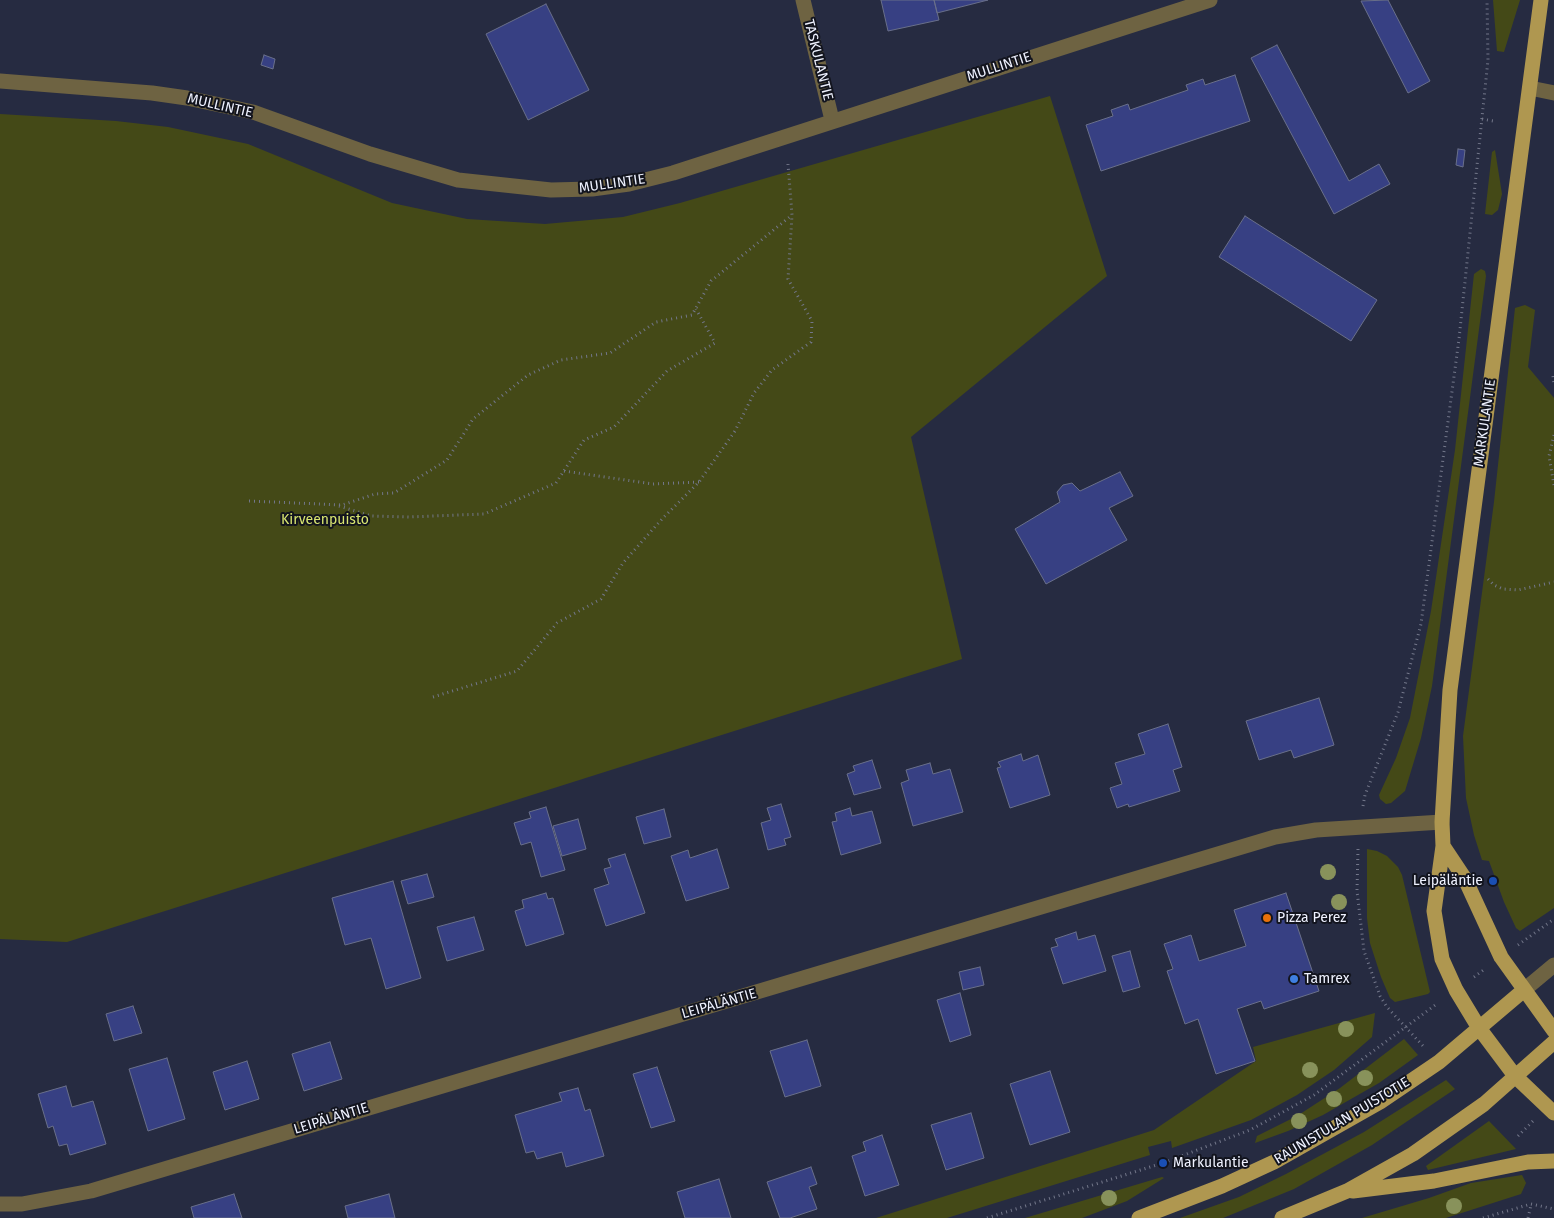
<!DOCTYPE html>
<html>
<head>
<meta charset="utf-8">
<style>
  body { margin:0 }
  canvas { display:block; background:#262b41 }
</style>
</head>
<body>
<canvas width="1554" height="1218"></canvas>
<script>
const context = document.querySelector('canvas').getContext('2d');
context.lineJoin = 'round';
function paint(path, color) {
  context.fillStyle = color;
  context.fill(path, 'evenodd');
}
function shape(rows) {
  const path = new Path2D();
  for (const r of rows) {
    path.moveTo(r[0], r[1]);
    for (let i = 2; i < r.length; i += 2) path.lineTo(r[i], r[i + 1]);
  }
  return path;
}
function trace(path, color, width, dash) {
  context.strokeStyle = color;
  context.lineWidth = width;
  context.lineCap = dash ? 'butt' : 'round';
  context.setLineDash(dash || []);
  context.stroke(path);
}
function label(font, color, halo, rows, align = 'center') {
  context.font = font + ' "Fira Sans",sans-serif';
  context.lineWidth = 4;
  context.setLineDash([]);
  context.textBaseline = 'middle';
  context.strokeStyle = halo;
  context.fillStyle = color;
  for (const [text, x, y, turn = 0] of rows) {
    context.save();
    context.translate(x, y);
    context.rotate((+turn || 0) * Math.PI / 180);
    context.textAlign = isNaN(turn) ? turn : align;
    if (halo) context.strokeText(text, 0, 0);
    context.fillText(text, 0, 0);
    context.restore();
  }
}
paint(shape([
  [1493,0,1520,0,1504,52,1497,51],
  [1050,96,1107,276,911,437,962,659,67,942,0,939,0,114,116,121,168,127,248,144,392,203,467,219,545,224,623,217,680,203],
  [1495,150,1502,194,1498,210,1492,215,1485,214,1492,152],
  [1481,269,1485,271,1486,276,1432,686,1421,738,1405,791,1391,803,1386,804,1380,799,1379,795,1396,758,1410,718,1431,611,1455,450,1474,274],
  [1525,305,1535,310,1528,367,1554,398,1554,908,1520,931,1516,928,1504,902,1489,861,1482,860,1474,835,1466,798,1463,736,1494,502,1515,308],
  [1367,849,1377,851,1387,856,1398,867,1402,875,1430,992,1428,994,1395,1002,1390,998,1381,977,1370,943,1367,918],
  [1375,1013,1372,1037,1334,1070,1297,1095,1251,1120,1172,1148,1171,1141,1148,1147,1150,1155,947,1218,876,1218,1154,1130,1256,1061,1253,1047],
  [1404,1039,1418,1055,1379,1083,1323,1115,1288,1131,1255,1143,1257,1136,1297,1116,1340,1088],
  [1446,1080,1455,1089,1372,1145,1294,1189,1223,1218,1180,1218,1239,1197,1286,1174,1364,1132],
  [1489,1121,1516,1149,1428,1170,1426,1166],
  [1522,1175,1526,1183,1521,1194,1446,1218,1362,1218,1429,1198,1471,1183],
  [1162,1177,1164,1178,1127,1201,1082,1218,1025,1218]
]), '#444917');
const building = shape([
  [881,0,934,0,939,20,888,31,881,0],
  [934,0,988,0,937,13,934,0],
  [1388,0,1430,81,1408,93,1361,1,1388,0],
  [546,4,589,90,528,120,486,34,546,4],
  [1277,45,1349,181,1379,164,1390,184,1334,214,1251,58,1277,45],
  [264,55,275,59,273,69,261,65,264,55],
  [1235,75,1250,121,1101,171,1086,125,1113,116,1111,110,1128,104,1130,110,1188,90,1186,85,1203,79,1205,85,1235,75],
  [1458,149,1465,150,1463,167,1456,165,1458,149],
  [1245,216,1377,300,1351,341,1219,257,1245,216],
  [1120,472,1133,496,1109,508,1127,540,1046,584,1015,529,1060,502,1057,492,1063,485,1072,483,1080,491,1120,472],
  [1319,698,1334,745,1294,758,1291,750,1259,760,1246,721,1319,698],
  [1168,724,1182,767,1173,770,1180,791,1129,807,1128,804,1117,808,1110,788,1122,784,1115,763,1145,754,1138,734,1168,724],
  [1021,754,1023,761,1038,755,1050,795,1010,808,997,768,1001,767,998,762,1021,754],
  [872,760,881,788,854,795,847,774,855,771,853,766,872,760],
  [930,763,933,774,950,769,963,812,913,826,901,783,909,780,906,770,930,763],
  [781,804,791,837,784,839,786,845,768,850,761,823,771,820,767,808,781,804],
  [546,807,565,870,541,877,531,842,521,845,514,823,531,818,529,812,546,807],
  [850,808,852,816,872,811,881,843,841,855,832,822,837,821,835,813,850,808],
  [664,809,671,837,644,844,636,817,664,809],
  [578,819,586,849,562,856,553,826,578,819],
  [717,849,729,888,686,901,671,856,688,850,690,858,717,849],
  [625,854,645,913,606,926,594,889,609,884,604,869,611,867,608,859,625,854],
  [427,874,434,897,408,904,401,881,427,874],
  [393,881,421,978,386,989,371,938,345,945,332,898,393,881],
  [546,893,548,899,553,898,564,934,526,946,515,911,524,908,522,900,546,893],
  [1286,893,1319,991,1264,1009,1261,1001,1237,1009,1255,1061,1216,1074,1198,1019,1185,1024,1167,971,1173,969,1164,944,1191,935,1199,961,1246,946,1234,910,1286,893],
  [474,917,484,950,447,961,437,927,474,917],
  [1076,932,1078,940,1095,935,1106,971,1063,984,1051,948,1058,946,1055,939,1076,932],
  [1130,951,1140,987,1123,992,1112,956,1130,951],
  [980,967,984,985,963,990,959,972,980,967],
  [960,993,971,1035,950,1042,937,1000,960,993],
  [133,1006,142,1033,114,1041,106,1014,133,1006],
  [807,1040,821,1086,785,1097,770,1051,807,1040],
  [330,1042,342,1079,304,1091,292,1054,330,1042],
  [167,1058,185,1119,148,1131,129,1069,167,1058],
  [247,1061,259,1099,225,1110,213,1072,247,1061],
  [657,1067,675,1121,651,1128,633,1074,657,1067],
  [1050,1071,1070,1132,1030,1145,1010,1084,1050,1071],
  [66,1086,72,1107,93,1101,106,1144,70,1155,67,1144,59,1146,53,1126,48,1128,38,1094,66,1086],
  [578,1088,585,1111,590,1109,604,1156,566,1167,562,1152,537,1159,534,1151,526,1153,515,1115,562,1101,559,1093,578,1088],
  [971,1113,984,1158,946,1170,931,1125,971,1113],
  [882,1135,899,1185,865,1196,852,1156,866,1151,863,1142,882,1135],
  [811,1167,817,1184,809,1187,817,1209,790,1218,780,1218,767,1182,811,1167],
  [719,1179,731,1218,685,1218,677,1192,719,1179],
  [234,1194,242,1218,194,1218,191,1207,234,1194],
  [389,1194,395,1218,348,1218,345,1206,389,1194]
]);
paint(building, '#374083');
trace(building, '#696f8a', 1);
trace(shape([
  [1482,119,1493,121],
  [1553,376,1554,384],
  [1554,435,1549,456,1554,485],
  [564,471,653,484,699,482],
  [249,501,342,505,375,494,394,493,447,460,473,419,528,375,561,360,610,353,656,322,692,315,711,281,792,215,788,164],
  [339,506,371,516,409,517,484,514,556,483,584,440,614,427,667,371,715,343,696,309],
  [1488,579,1494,585,1503,589,1518,590,1554,582],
  [433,697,517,671,557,623,601,599,623,563,662,519,699,482,735,431,754,393,772,370,811,342,812,321,788,279,792,215],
  [1363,806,1365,795,1398,712,1421,624,1459,339,1488,60,1487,0],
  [1358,849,1357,891,1364,951,1380,996,1387,1007,1424,1047],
  [1518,945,1554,919],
  [1474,977,1485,969],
  [1518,1136,1533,1121],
  [987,1218,1163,1163,1250,1130,1314,1095,1438,1003],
  [1483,1218,1531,1204,1554,1209],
  [1528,1218,1531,1205]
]), '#73778a', 3, [1, 4]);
trace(shape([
  [803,0,832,120],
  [0,81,152,93,187,98,253,112,370,154,458,180,551,190,592,189,629,184,673,173,1210,0],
  [1530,88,1554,93],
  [1524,990,1554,965],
  [0,1204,22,1204,91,1191,1275,837,1316,830,1442,822]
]), '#6e6342', 15);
trace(shape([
  [1541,0,1450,690,1442,822,1443,846,1434,911,1442,959,1456,990,1479,1028,1515,1076,1554,1113],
  [1443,846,1465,879,1501,957,1554,1031],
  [1353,1191,1434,1181,1528,1162,1554,1161],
  [1139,1218,1222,1186,1274,1162,1380,1102,1439,1062,1524,990],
  [1282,1218,1347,1191,1413,1154,1484,1104,1554,1042]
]), '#af9750', 15);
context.fillStyle = '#88925b';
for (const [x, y] of [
  [1328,872],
  [1339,902],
  [1346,1029],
  [1310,1070],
  [1365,1078],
  [1334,1099],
  [1299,1121],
  [1109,1198],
  [1454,1206]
]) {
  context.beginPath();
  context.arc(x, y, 8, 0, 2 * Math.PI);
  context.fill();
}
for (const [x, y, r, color] of [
  [1493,881,5,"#1a4fb4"],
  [1267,918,5,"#e8710a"],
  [1294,979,5,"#3f7fe0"],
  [1163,1163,5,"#1a4fb4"]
]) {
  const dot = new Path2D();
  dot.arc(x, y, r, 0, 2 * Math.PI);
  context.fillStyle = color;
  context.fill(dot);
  trace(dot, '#12141e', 2);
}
label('14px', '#eff2ff', '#12141e', [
  ["TASKULANTIE",818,60,76],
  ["MULLINTIE",999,67,-18],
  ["MULLINTIE",220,106,13],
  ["MULLINTIE",612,184,-8],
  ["MARKULANTIE",1485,423,-82],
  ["LEIPÄLÄNTIE",719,1004,-16],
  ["LEIPÄLÄNTIE",331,1119,-17],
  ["RAUNISTULAN PUISTOTIE",1342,1121,-31]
]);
label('14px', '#d9e671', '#12141e', [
  ["Kirveenpuisto",325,520]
]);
label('14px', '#eff2ff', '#12141e', [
  ["Leipäläntie",1483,881,"right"],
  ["Pizza Perez",1277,918],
  ["Tamrex",1304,979],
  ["Markulantie",1173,1163]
], 'left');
</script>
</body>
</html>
